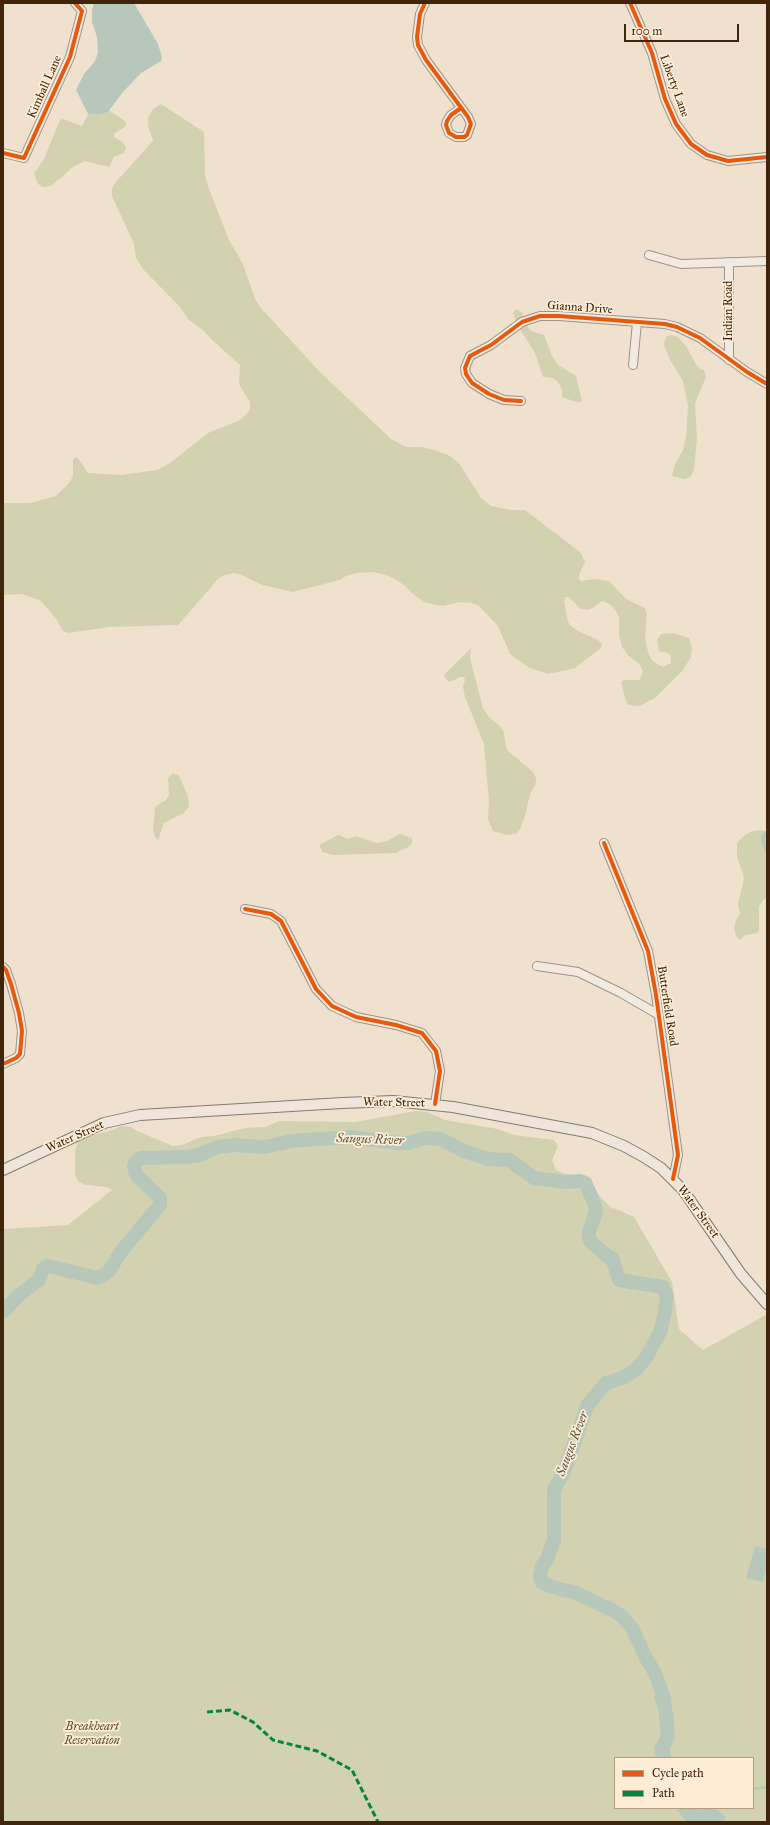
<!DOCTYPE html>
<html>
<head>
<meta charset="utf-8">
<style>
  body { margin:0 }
  #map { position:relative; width:770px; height:1825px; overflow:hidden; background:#efe1ce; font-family:"IM FELL Great Primer",serif }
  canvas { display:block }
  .frame { position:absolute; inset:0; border:4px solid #40250b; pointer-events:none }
  .legend { position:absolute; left:614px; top:1757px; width:140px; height:52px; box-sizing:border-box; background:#fdedd7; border:1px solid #b19d85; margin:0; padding:5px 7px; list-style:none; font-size:12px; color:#40250b }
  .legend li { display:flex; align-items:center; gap:8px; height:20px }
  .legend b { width:20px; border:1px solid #b19d85 }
  .scale { position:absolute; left:624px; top:24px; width:115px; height:18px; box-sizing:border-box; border:2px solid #40250b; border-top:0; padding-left:5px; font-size:12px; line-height:14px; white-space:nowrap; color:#40250b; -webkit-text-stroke:3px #fdedd7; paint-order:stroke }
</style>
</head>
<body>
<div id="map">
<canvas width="770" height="1825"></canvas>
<div class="frame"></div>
<ul class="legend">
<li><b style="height:5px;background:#e8590c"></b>Cycle path</li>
<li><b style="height:5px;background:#00873e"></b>Path</li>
</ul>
<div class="scale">100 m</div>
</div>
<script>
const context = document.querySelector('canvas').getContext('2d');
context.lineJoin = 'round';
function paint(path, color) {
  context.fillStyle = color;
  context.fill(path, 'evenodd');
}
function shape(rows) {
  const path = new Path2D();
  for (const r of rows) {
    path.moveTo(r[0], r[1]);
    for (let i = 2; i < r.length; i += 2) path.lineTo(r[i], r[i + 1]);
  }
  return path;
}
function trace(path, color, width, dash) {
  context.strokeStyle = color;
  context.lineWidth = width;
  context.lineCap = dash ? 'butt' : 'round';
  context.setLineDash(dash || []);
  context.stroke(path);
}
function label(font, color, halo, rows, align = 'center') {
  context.font = font + ' "IM FELL Great Primer",serif';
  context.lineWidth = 3.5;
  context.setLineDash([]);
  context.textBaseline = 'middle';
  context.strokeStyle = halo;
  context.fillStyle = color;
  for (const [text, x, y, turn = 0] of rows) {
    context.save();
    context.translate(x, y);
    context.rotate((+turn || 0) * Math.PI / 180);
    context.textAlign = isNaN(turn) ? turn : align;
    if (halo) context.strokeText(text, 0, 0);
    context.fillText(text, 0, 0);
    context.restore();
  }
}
paint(shape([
  [161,104,204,132,205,175,209,189,229,240,243,264,255,299,260,307,320,372,391,439,406,447,421,447,434,450,448,455,459,463,481,498,491,506,510,510,525,510,581,553,585,562,579,575,579,579,581,581,595,579,609,581,626,599,645,608,647,613,645,637,648,652,651,659,657,664,663,667,671,663,671,656,666,652,660,652,659,650,657,640,661,634,673,633,689,638,692,648,691,657,683,670,655,698,639,706,629,705,626,702,621,682,624,680,640,680,643,671,639,664,628,655,622,647,619,634,619,617,616,611,610,604,602,601,593,608,588,610,581,609,568,597,565,597,564,601,568,622,570,625,576,630,598,640,602,644,601,648,575,668,548,674,530,668,510,654,498,626,479,606,472,603,460,602,443,606,426,603,414,595,404,585,395,579,386,575,373,572,356,573,346,576,340,580,293,592,262,585,242,575,234,573,225,575,218,579,178,625,110,627,68,633,62,630,57,620,40,600,21,594,3,595,3,503,31,503,56,496,70,482,73,475,73,459,77,457,88,473,122,475,157,470,170,463,208,433,238,421,245,416,250,410,250,402,239,384,240,365,212,340,204,331,188,319,180,307,143,269,136,258,134,244,112,196,112,189,115,183,152,142,153,140,148,126,148,118,153,109],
  [109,110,126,122,125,127,115,133,114,137,124,143,126,149,124,153,114,157,109,167,85,161,73,167,51,186,43,187,38,184,34,174,44,159,60,120,63,119,82,126,88,114,100,115,108,112],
  [516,309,522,312,526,324,531,331,544,335,552,356,558,365,576,376,582,401,579,403,562,397,562,389,557,381,552,378,543,377,535,353,517,324,513,313],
  [671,335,678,337,686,346,697,366,700,369,704,370,706,377,695,403,697,438,694,470,691,476,685,479,672,476,675,464,683,450,686,437,688,405,683,381,669,358,664,344,666,337],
  [471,648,470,658,483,708,489,717,500,726,504,732,506,747,508,751,533,772,536,778,536,783,530,794,525,816,520,829,516,834,506,835,493,831,488,819,489,802,484,744,465,697,463,687,465,680,464,677,460,677,450,682,447,680,444,675],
  [173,773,179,776,188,796,189,807,184,813,164,823,158,840,155,837,153,830,155,809,156,806,166,800,169,795,168,778],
  [761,830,765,831,763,834,763,847,767,858,767,898,763,900,759,906,759,930,757,933,745,935,740,940,736,936,734,928,736,920,740,914,738,904,744,878,737,856,737,843,742,837,752,831],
  [400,834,412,838,412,843,408,847,396,853,333,855,323,852,319,845,338,835,348,839,356,836,377,843,387,841],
  [416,1111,427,1112,445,1120,498,1129,514,1135,554,1140,558,1146,552,1160,556,1170,565,1174,589,1177,592,1179,593,1189,612,1209,614,1208,634,1217,672,1282,679,1329,703,1350,766,1315,767,1316,767,1822,3,1822,3,1229,68,1225,112,1190,107,1187,86,1185,79,1182,75,1176,75,1151,78,1142,86,1137,113,1130,121,1126,131,1127,137,1131,173,1146,182,1145,201,1137,214,1136,245,1128,265,1127,279,1121,355,1122],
  [615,1758,753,1758,753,1808,615,1808]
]), '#d2d2b0');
paint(shape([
  [94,3,134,3,158,44,162,57,161,61,141,73,123,92,108,112,100,115,88,114,76,90,84,74,95,61,98,53,97,37,92,22,92,10],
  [765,831,767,831,767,858,761,841,761,836],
  [589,1238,602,1247,618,1253,621,1261,617,1274,614,1269,591,1247],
  [755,1546,767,1549,767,1565,763,1582,746,1578],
  [653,1695,664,1701,674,1714,673,1738,668,1748,672,1758,656,1758,654,1746,661,1740,662,1728,661,1717],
  [676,1808,695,1808,697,1810,699,1808,715,1808,726,1817,723,1822,686,1822]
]), '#b7c8bb');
trace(shape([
  [753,1789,767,1787]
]), '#b7c8bb', 2.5);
trace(shape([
  [3,1312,19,1295,39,1280,43,1269,48,1266,98,1278,108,1272,123,1249,160,1205,160,1198,136,1175,134,1167,135,1162,141,1158,186,1157,199,1155,218,1147,234,1145,264,1147,292,1141,349,1137,399,1143,408,1143,426,1138,441,1139,464,1151,488,1159,509,1160,534,1178,565,1182,580,1181,585,1183,594,1202,596,1211,589,1232,589,1238,591,1242,613,1261,619,1280,663,1287,667,1296,665,1311,661,1330,647,1356,637,1369,622,1378,606,1383,587,1406,564,1472,554,1490,554,1540,547,1559,542,1566,540,1576,542,1583,562,1590,574,1592,612,1610,621,1615,632,1628,646,1658,655,1673,664,1698,668,1737,663,1746,663,1758]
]), '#b7c8bb', 14);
const minor = shape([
  [425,3,420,14,417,37,418,45,426,60,468,117,471,124,467,135,464,137,456,137,449,133,446,125,447,121,451,115,461,108],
  [630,3,652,53,665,99,676,124,691,144,707,155,728,161,767,157],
  [3,153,24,158,70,57,82,11,75,3],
  [649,255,681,264,767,261],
  [729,262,729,360],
  [633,365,637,322],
  [521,401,504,400,489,394,472,383,466,374,465,368,470,356,491,345,522,322,540,316,559,316,665,324,677,327,700,338,747,372,767,384],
  [604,843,648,951,656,995,678,1155,673,1179],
  [245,909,271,914,281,921,316,989,332,1006,356,1017,396,1025,422,1033,436,1051,440,1071,435,1104],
  [537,966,578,972,621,993,659,1015],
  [3,967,6,970,11,984,19,1013,22,1031,20,1054,16,1058,3,1064]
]);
const major = shape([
  [3,1170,104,1123,140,1115,342,1103,393,1101,453,1107,592,1133,624,1146,644,1157,661,1168,683,1190,741,1274,767,1304]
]);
trace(minor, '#9f9385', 10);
trace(major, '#857a6c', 12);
trace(minor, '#f1eae0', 8);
trace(major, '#eee6db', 10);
trace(shape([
  [207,1712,230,1710,253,1722,273,1740,317,1751,352,1770,378,1822]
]), '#00873e', 3, [6, 3]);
trace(shape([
  [425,3,420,14,417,37,418,45,426,60,468,117,471,124,467,135,464,137,456,137,449,133,446,125,447,121,451,115,461,108],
  [630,3,652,53,665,99,676,124,691,144,707,155,728,161,767,157],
  [3,153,24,158,70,57,82,11,75,3],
  [521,401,504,400,489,394,472,383,466,374,465,368,470,356,491,345,522,322,540,316,559,316,665,324,677,327,700,338,747,372,767,384],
  [604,843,648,951,656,995,678,1155,673,1179],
  [245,909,271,914,281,921,316,989,332,1006,356,1017,396,1025,422,1033,436,1051,440,1071,435,1104],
  [3,967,6,970,11,984,19,1013,22,1031,20,1054,16,1058,3,1064]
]), '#e8590c', 4);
label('12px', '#40250b', '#fdedd7', [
  ["Liberty Lane",674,86,70],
  ["Kimball Lane",45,87,-66],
  ["Gianna Drive",580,308,4],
  ["Indian Road",729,311,-90],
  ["Butterfield Road",667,1006,81],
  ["Water Street",394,1103,1],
  ["Water Street",75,1137,-24],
  ["Water Street",698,1212,54]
]);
label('italic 12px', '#5e4d2e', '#fdedd7', [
  ["Breakheart",92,1727],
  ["Reservation",92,1741]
]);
label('italic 13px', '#5c533d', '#fdedd7', [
  ["Saugus River",370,1140,2],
  ["Saugus River",573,1444,-69]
]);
</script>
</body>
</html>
